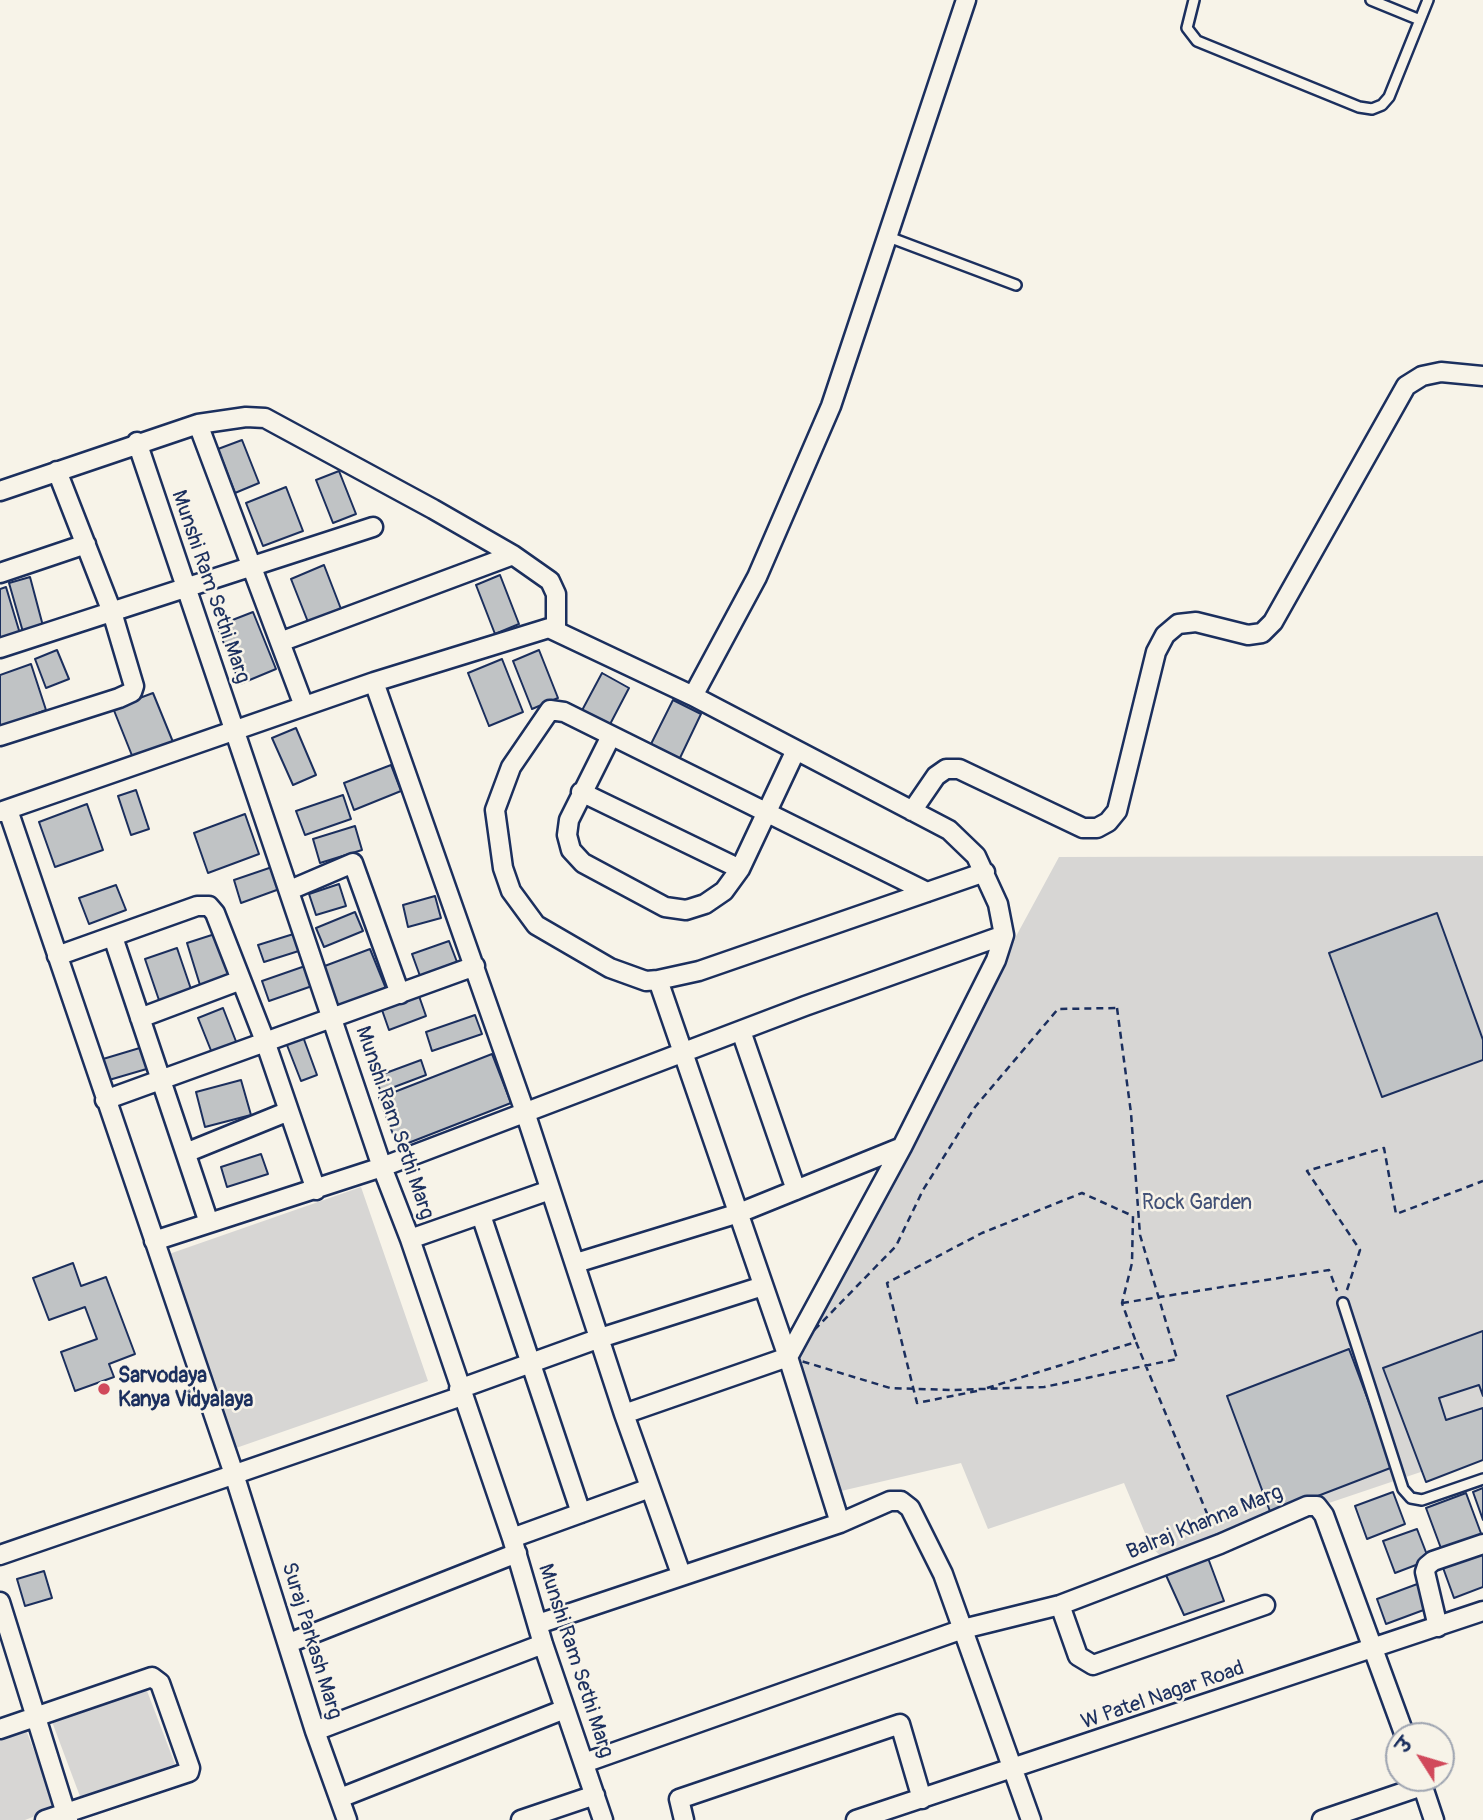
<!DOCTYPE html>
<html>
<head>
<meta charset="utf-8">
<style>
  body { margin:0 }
  #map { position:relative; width:1483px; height:1820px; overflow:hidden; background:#f7f3e8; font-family:Pangolin,"Playpen Sans Deva",sans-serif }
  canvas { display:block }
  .north { position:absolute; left:1385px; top:1722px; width:70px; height:70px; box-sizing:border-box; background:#f7f3e8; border:2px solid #9fa5b1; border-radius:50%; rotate:307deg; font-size:19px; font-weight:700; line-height:28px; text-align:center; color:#1b2f5e }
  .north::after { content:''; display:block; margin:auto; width:24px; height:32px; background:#d1495b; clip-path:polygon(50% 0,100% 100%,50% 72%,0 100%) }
</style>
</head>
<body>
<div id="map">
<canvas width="1483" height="1820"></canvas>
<div class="north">उ</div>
</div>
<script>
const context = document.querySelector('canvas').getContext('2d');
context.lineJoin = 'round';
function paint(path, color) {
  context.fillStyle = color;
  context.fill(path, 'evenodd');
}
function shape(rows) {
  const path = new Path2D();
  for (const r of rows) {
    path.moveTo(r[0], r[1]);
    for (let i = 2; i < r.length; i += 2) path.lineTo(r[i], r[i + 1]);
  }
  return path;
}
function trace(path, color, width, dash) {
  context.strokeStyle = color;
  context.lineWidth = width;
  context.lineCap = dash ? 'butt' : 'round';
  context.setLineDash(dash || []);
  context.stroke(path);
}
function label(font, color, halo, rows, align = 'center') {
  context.font = font + ' Pangolin,sans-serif';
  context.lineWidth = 5;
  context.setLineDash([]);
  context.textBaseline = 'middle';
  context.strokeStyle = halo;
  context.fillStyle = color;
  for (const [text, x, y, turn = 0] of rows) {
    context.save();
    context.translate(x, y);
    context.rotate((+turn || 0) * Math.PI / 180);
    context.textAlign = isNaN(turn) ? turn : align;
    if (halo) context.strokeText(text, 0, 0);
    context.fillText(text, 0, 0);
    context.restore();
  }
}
paint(shape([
  [1483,856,1483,1451,1163,1559,1150,1545,1124,1483,988,1529,961,1463,824,1495,788,1357,1059,857],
  [361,1187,428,1381,236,1448,169,1254],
  [144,1683,175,1764,81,1799,51,1719],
  [23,1722,56,1808,25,1820,0,1820,0,1731]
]), '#d7d6d4');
const building = shape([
  [242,440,259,483,235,493,218,449,242,440],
  [339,471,356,514,333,523,316,480,339,471],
  [286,487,303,531,263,546,246,503,286,487],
  [324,565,341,609,308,622,291,579,324,565],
  [500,575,519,624,495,634,476,585,500,575],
  [30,577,43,626,23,632,9,583,30,577],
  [6,587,21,637,0,643,0,589,6,587],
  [253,612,276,669,240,684,217,626,253,612],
  [57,650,69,679,46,688,35,659,57,650],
  [539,650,558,698,532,709,513,661,539,650],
  [502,659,523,712,489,726,468,673,502,659],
  [31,664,46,710,0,727,0,675,31,664],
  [602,673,629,688,607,730,579,716,602,673],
  [153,693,173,742,133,758,113,708,153,693],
  [673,700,701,714,679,760,650,746,673,700],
  [296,728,316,775,293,785,272,738,296,728],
  [391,765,401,791,354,810,344,783,391,765],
  [136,790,149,829,131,835,118,796,136,790],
  [343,795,351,819,305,835,296,811,343,795],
  [87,804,103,850,55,867,39,822,87,804],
  [245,814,259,854,208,873,194,833,245,814],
  [355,826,362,850,320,863,313,839,355,826],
  [278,865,285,887,241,903,234,880,278,865],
  [339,884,346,906,316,915,309,894,339,884],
  [116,885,126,910,89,924,79,898,116,885],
  [435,896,441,918,408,927,403,905,435,896],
  [355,912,363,931,324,947,316,928,355,912],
  [1437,913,1483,1040,1483,1060,1382,1097,1329,953,1437,913],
  [300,932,305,949,264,962,258,945,300,932],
  [218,933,232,975,200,985,187,943,218,933],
  [449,941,457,962,420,976,412,954,449,941],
  [177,948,193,995,161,1006,145,959,177,948],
  [370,949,387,991,338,1010,322,967,370,949],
  [308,965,315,985,269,1001,262,981,308,965],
  [419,996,426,1016,389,1030,382,1010,419,996],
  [223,1008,237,1044,212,1053,198,1018,223,1008],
  [475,1015,482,1034,432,1051,426,1032,475,1015],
  [302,1034,317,1075,301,1081,285,1040,302,1034],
  [143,1047,150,1068,109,1080,103,1059,143,1047],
  [492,1054,511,1103,398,1147,379,1098,492,1054],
  [421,1060,426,1075,381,1092,375,1077,421,1060],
  [241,1080,251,1115,205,1127,196,1092,241,1080],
  [261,1154,268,1174,227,1187,221,1167,261,1154],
  [73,1263,81,1286,106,1277,135,1354,109,1364,114,1377,75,1391,61,1352,97,1339,85,1307,49,1320,33,1278,73,1263],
  [1483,1331,1483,1396,1479,1385,1439,1398,1446,1420,1483,1408,1483,1460,1426,1482,1383,1368,1483,1331],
  [1349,1349,1393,1467,1271,1514,1227,1396,1349,1349],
  [1483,1488,1483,1520,1473,1492,1483,1488],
  [1393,1492,1405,1524,1367,1539,1355,1506,1393,1492],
  [1466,1493,1482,1536,1442,1551,1426,1508,1466,1493],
  [1417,1529,1429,1560,1395,1573,1383,1541,1417,1529],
  [1483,1549,1483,1587,1454,1598,1442,1565,1483,1549],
  [1208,1558,1224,1601,1184,1615,1165,1573,1208,1558],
  [44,1571,52,1598,25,1606,17,1579,44,1571],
  [1420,1583,1429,1608,1386,1624,1377,1599,1420,1583]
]);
paint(building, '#c0c3c5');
trace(building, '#1b2f5e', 2);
const lane = shape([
  [1194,0,1187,28,1197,41,1359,107,1372,109,1382,105,1389,97,1428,0],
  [1371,0,1420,20],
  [886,236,1016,285],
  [1343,1303,1403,1489,1411,1498,1422,1500,1483,1479]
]);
const street = shape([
  [198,424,246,417,265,418,433,509,513,555,550,581,556,594,556,629],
  [137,442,382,1167,410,1239,512,1538,543,1644,603,1820],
  [0,491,198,424,304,706],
  [0,573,86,544],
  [280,642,513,555],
  [0,648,373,527],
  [374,682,525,1112,624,1414,681,1574],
  [693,696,757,577,831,406,966,0],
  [0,736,119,698,132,692,134,686,112,612,57,471],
  [611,736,569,820,567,835,571,850,583,863,665,907,686,910,705,904,724,891,740,869,796,750],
  [581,792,740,869],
  [8,810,234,1474,315,1731,347,1820],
  [912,811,936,776,946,769,959,769,1083,828,1097,828,1108,822,1117,811,1156,652,1165,635,1178,624,1196,622,1248,635,1262,633,1273,622,1406,386,1422,376,1441,372,1483,376],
  [0,812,374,682,549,628,693,696,949,830,976,856,998,904,1004,935,805,1006,382,1167,154,1241],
  [290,890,353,863,400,994],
  [113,937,209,1223],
  [57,956,197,906,209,906,215,913,265,1041,316,1190],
  [658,980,646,981,610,968,536,925,511,891,503,868,495,810,511,767,550,710,564,712,927,892],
  [140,1018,241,980],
  [741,1031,796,1190],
  [105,1100,475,966],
  [188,1152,289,1111],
  [481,1215,581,1513],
  [410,1239,550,1190],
  [576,1263,739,1213,902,1147],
  [459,1389,600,1338,763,1286],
  [624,1414,788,1357,658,980,699,971,985,872],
  [840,1523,788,1357,902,1147,996,960,1004,935],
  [512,1538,650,1488],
  [0,1555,462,1396],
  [0,1602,68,1820],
  [1060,1605,1078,1656,1093,1665,1265,1605],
  [538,1624,840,1523,890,1501,901,1501,910,1508,943,1574,1031,1820],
  [1438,1627,1425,1572,1427,1566,1433,1561,1483,1544],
  [289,1643,517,1553],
  [0,1729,152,1677,160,1683,190,1768,189,1772,45,1820],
  [315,1731,543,1644],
  [584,1763,963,1629,1060,1605,1220,1544,1307,1506,1317,1506,1324,1515,1405,1736],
  [1420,1778,1434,1820],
  [340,1798,565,1709],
  [521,1820,595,1795],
  [684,1820,679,1799,900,1724,922,1799],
  [856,1820,1483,1611],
  [1322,1820,1422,1786]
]);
trace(lane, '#1b2f5e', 14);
trace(street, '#1b2f5e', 23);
trace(shape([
  [1117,1008,1131,1113,1140,1235,1177,1359,1044,1387,951,1390,890,1388,788,1357,896,1246,923,1190,975,1107,1058,1009,1117,1008],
  [1347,1290,1360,1250,1307,1171,1384,1148,1396,1214,1483,1181],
  [1122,1303,1329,1270,1337,1291],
  [987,1388,1136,1342,1213,1528],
  [977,1391,917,1403,887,1283,982,1233,1082,1193,1133,1216,1132,1263,1122,1303,1136,1342]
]), '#1b2f5e', 2.5, [7, 5]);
trace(lane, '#f7f3e8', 9);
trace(street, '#f7f3e8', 18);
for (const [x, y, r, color] of [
  [104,1389,7,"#d1495b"]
]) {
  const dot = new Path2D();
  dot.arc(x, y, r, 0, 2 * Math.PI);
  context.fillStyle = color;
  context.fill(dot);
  trace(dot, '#f7f3e8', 2.5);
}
label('21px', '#1b2f5e', '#f7f3e8', [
  ["Munshi Ram Sethi Marg",210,587,71],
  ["Munshi Ram Sethi Marg",394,1123,71],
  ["Balraj Khanna Marg",1205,1523,-22],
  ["Suraj Parkash Marg",311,1641,73],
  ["Munshi Ram Sethi Marg",575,1661,72],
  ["W Patel Nagar Road",1163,1696,-19]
]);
label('21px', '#415076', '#f7f3e8', [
  ["Rock Garden",1197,1204]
]);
label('bold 21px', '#1b2f5e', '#f7f3e8', [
  ["Sarvodaya",118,1377],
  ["Kanya Vidyalaya",118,1401]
], 'left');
</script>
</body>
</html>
